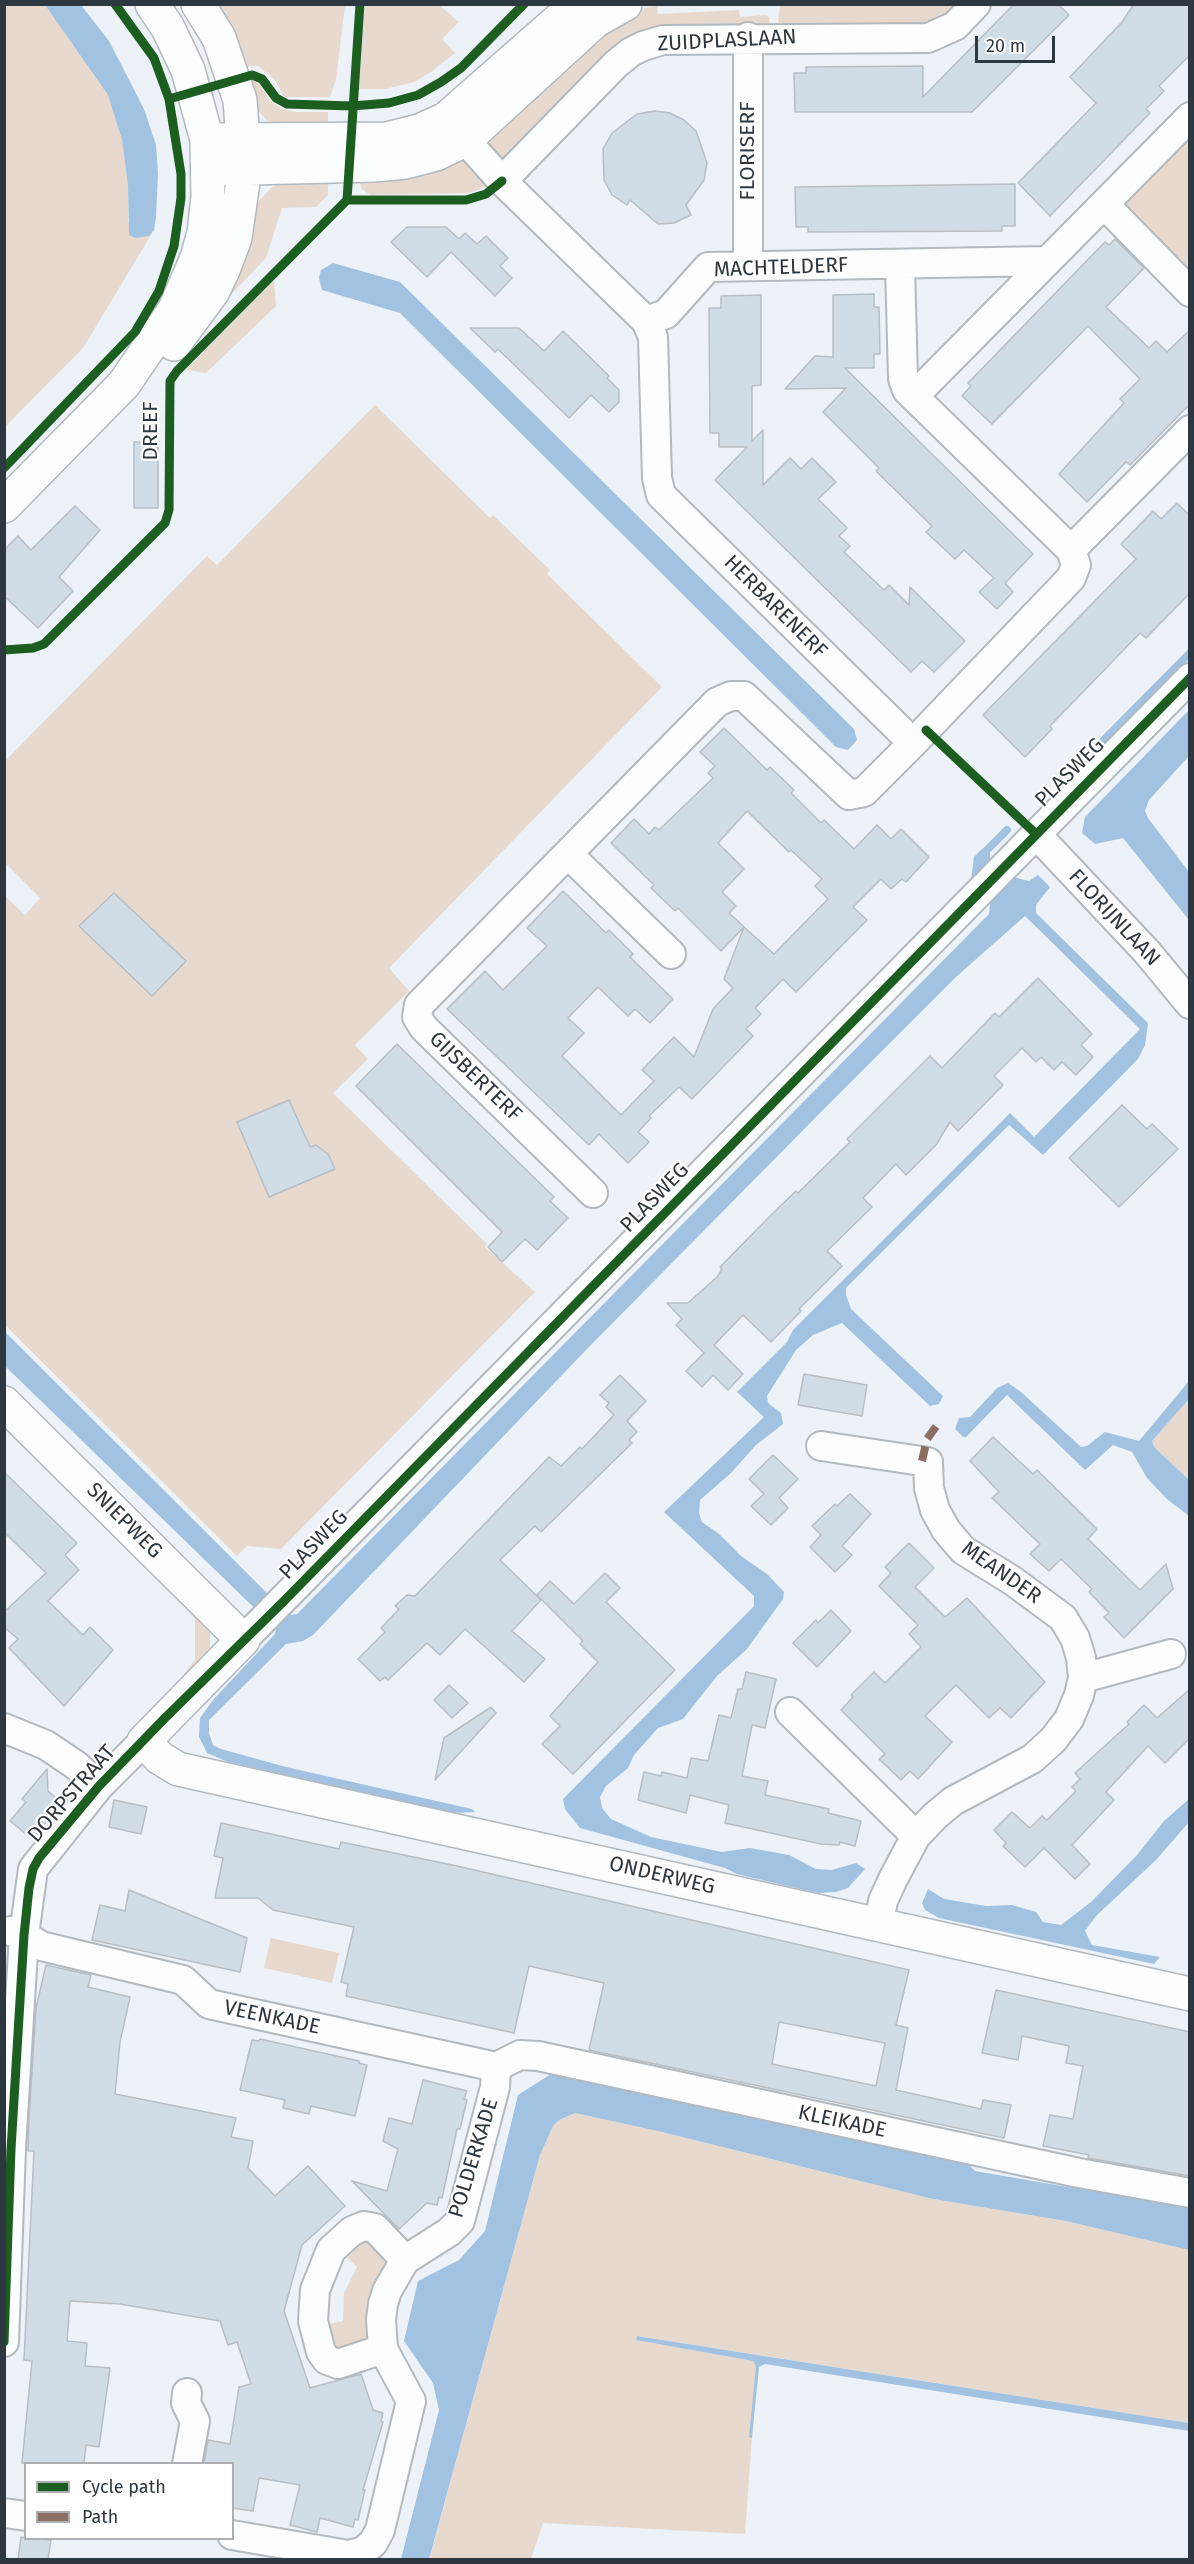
<!DOCTYPE html>
<html>
<head>
<meta charset="utf-8">
<style>
  body { margin:0 }
  #map { position:relative; width:1194px; height:2564px; overflow:hidden; background:#ecf2f7; font-family:"Fira Sans",sans-serif }
  canvas { display:block }
  .frame { position:absolute; inset:0; border:6px solid #2d3740; pointer-events:none }
  .legend { position:absolute; left:24px; top:2462px; width:210px; height:78px; box-sizing:border-box; background:#fff; border:2px solid #abafb3; margin:0; padding:8px 10px; list-style:none; font-size:18px; color:#2d3740 }
  .legend li { display:flex; align-items:center; gap:12px; height:30px }
  .legend b { width:30px; border:2px solid #abafb3 }
  .scale { position:absolute; left:975px; top:36px; width:80px; height:27px; box-sizing:border-box; border:3px solid #2d3740; border-top:0; padding-left:8px; font-size:18px; line-height:21px; white-space:nowrap; color:#2d3740; -webkit-text-stroke:4px #fff; paint-order:stroke }
</style>
</head>
<body>
<div id="map">
<canvas width="1194" height="2564"></canvas>
<div class="frame"></div>
<ul class="legend">
<li><b style="height:8px;background:#1b5e20"></b>Cycle path</li>
<li><b style="height:8px;background:#8d6e63"></b>Path</li>
</ul>
<div class="scale">20 m</div>
</div>
<script>
const context = document.querySelector('canvas').getContext('2d');
context.lineJoin = 'round';
function paint(path, color) {
  context.fillStyle = color;
  context.fill(path, 'evenodd');
}
function shape(rows) {
  const path = new Path2D();
  for (const r of rows) {
    path.moveTo(r[0], r[1]);
    for (let i = 2; i < r.length; i += 2) path.lineTo(r[i], r[i + 1]);
  }
  return path;
}
function trace(path, color, width, dash) {
  context.strokeStyle = color;
  context.lineWidth = width;
  context.lineCap = dash ? 'butt' : 'round';
  context.setLineDash(dash || []);
  context.stroke(path);
}
function label(font, color, halo, rows, align = 'center') {
  context.font = font + ' "Fira Sans",sans-serif';
  context.lineWidth = 4.5;
  context.setLineDash([]);
  context.textBaseline = 'middle';
  context.strokeStyle = halo;
  context.fillStyle = color;
  for (const [text, x, y, turn = 0] of rows) {
    context.save();
    context.translate(x, y);
    context.rotate((+turn || 0) * Math.PI / 180);
    context.textAlign = isNaN(turn) ? turn : align;
    if (halo) context.strokeText(text, 0, 0);
    context.fillText(text, 0, 0);
    context.restore();
  }
}
paint(shape([
  [5,5,45,5,108,95,122,140,128,186,128,222,149,236,154,230,83,348,5,427],
  [209,5,345,5,336,80,330,97,284,97,275,80,258,66,242,67],
  [365,5,439,5,459,22,442,39,455,53,431,72,414,82,385,89,359,89],
  [780,5,964,5,943,25,777,31],
  [657,6,658,14,739,10,740,17,766,15,769,17,770,31,650,34,509,158,499,157,490,147,489,138,583,39,638,9],
  [253,81,260,84,270,101,282,109,295,112,328,112,328,132,274,125,268,121,258,111,245,82],
  [1189,139,1189,276,1120,208],
  [460,160,466,161,488,186,469,193,370,195,362,189,359,181],
  [328,176,328,195,316,207,282,208,266,258,202,325,260,200,272,187,287,180],
  [274,281,276,306,206,373,186,370],
  [375,405,490,518,493,515,550,570,547,574,662,687,389,968,409,991,355,1045,368,1059,333,1093,487,1244,485,1247,535,1292,281,1549,247,1546,237,1556,5,1325,4,895,25,915,40,898,5,863,5,761,207,556,217,565],
  [1189,1399,1189,1480,1154,1447,1152,1441],
  [197,1609,210,1627,210,1653,188,1678,184,1674,195,1660,195,1619,191,1614],
  [271,1938,339,1953,332,1983,264,1968],
  [575,2113,662,2132,933,2199,1066,2221,1189,2250,1189,2423,638,2336,637,2340,753,2361,757,2366,745,2534,543,2523,531,2559,429,2560,540,2155,553,2126,559,2120],
  [369,2240,388,2261,368,2340,341,2350,333,2345,325,2325,343,2321,344,2293,357,2267,343,2254,356,2242]
]), '#e8d9ce');
paint(shape([
  [45,5,81,5,109,41,144,109,156,145,158,173,156,217,154,230,149,236,135,238,129,235,128,186,122,140,108,95],
  [333,263,400,282,854,729,857,740,848,750,836,747,400,313,322,290,319,278,321,270],
  [1189,710,1189,756,1149,800,1145,811,1148,818,1189,872,1189,920,1123,838,1095,844,1082,833,1085,817],
  [983,848,990,853,990,860,1017,878,1029,881,1038,875,1050,887,1036,905,1036,913,1148,1023,1145,1045,1138,1059,1043,1155,1009,1125,846,1288,846,1295,851,1309,943,1396,939,1404,930,1406,842,1323,813,1335,796,1350,767,1396,768,1403,781,1413,783,1424,756,1445,731,1473,700,1500,699,1513,702,1522,719,1534,741,1556,767,1574,784,1592,783,1599,747,1649,717,1676,683,1719,658,1728,634,1755,628,1768,606,1786,600,1797,602,1808,611,1819,651,1837,722,1852,750,1848,789,1855,816,1869,832,1870,856,1863,865,1869,848,1888,836,1892,817,1893,737,1874,725,1868,580,1828,565,1809,563,1799,754,1606,754,1596,664,1512,764,1417,737,1392,787,1342,793,1330,1010,1113,1034,1137,1140,1029,1025,916,957,976,819,1114,585,1351,313,1635,303,1641,286,1644,209,1720,209,1733,213,1745,221,1749,286,1767,472,1809,475,1812,454,1813,228,1762,207,1753,199,1737,200,1718,213,1700,275,1634,276,1629,5,1366,4,1331,289,1615,297,1614,989,914,990,905,971,881,974,857],
  [1189,1381,1189,1399,1152,1441,1154,1447,1189,1480,1189,1516,1167,1499,1147,1478,1132,1452,1113,1445,1085,1470,1007,1395,966,1437,963,1437,955,1429,959,1418,970,1417,997,1388,1008,1383,1021,1392,1081,1447,1087,1446,1105,1432,1139,1441],
  [1189,1799,1189,1822,1156,1860,1096,1916,1085,1931,1092,1945,1160,1957,1154,1964,939,1918,925,1910,922,1903,928,1889,944,1899,986,1906,1012,1905,1036,1912,1043,1922,1061,1925,1091,1902,1137,1855,1164,1821],
  [551,2074,968,2164,975,2171,1189,2208,1189,2250,1066,2221,933,2199,662,2132,575,2113,559,2120,553,2126,540,2155,429,2559,401,2559,439,2410,433,2383,404,2341,418,2281,459,2260,485,2231,518,2095],
  [637,2336,1189,2423,1189,2431,765,2364,759,2367,752,2438,749,2437,756,2366,753,2361,636,2340]
]), '#a2c2e1');
trace(shape([
  [1085,759,1190,653],
  [986,851,1007,830]
]), '#a2c2e1', 8);
const building = shape([
  [1014,4,1058,4,1069,15,972,112,795,112,794,73,806,73,806,67,923,66,923,97,1014,4],
  [1134,4,1190,4,1190,55,1159,86,1164,91,1146,109,1150,113,1050,216,1018,183,1096,103,1070,77,1122,22,1134,4],
  [655,111,670,113,684,120,696,131,707,163,704,180,686,205,691,215,674,223,658,224,630,200,627,205,612,195,604,180,603,149,612,133,637,114,655,111],
  [1015,184,1015,226,1002,226,1002,231,808,232,808,227,796,227,795,187,1015,184],
  [407,227,446,227,459,239,465,233,477,244,486,236,508,258,500,266,512,278,495,296,451,252,427,277,391,242,407,227],
  [1115,239,1144,268,1106,307,1149,348,1156,341,1167,352,1190,330,1190,404,1130,465,1126,462,1087,502,1059,474,1124,403,1120,399,1140,379,1088,326,992,424,962,396,971,386,968,383,1105,242,1109,245,1115,239],
  [874,294,874,307,879,307,880,354,874,354,874,368,845,368,1033,554,1005,583,1013,592,997,609,979,592,994,578,964,550,955,559,926,532,932,526,876,471,879,468,823,412,846,388,785,389,815,356,833,357,833,295,874,294],
  [761,295,761,385,752,386,752,441,763,430,763,485,790,458,801,469,812,458,836,482,818,499,847,528,839,536,850,546,844,552,884,590,889,585,909,605,910,587,965,641,934,672,922,661,911,672,715,480,747,447,719,447,719,433,710,433,709,308,721,308,721,296,761,295],
  [470,328,519,328,544,351,563,331,609,376,607,378,619,390,619,402,609,412,591,395,569,418,498,349,495,352,470,328],
  [134,442,158,442,158,508,134,508,134,442],
  [1177,503,1190,516,1190,593,1146,638,1140,633,1050,726,1052,729,1025,757,983,715,1136,559,1121,544,1153,511,1161,519,1177,503],
  [75,506,100,530,59,577,73,591,38,628,4,596,4,550,18,536,31,550,75,506],
  [724,728,767,770,770,767,794,790,791,793,821,823,824,820,854,849,877,825,891,839,901,829,929,857,906,882,902,879,891,889,881,879,853,907,867,920,796,992,783,979,755,1008,761,1014,746,1029,753,1036,692,1099,679,1087,649,1116,651,1118,638,1132,649,1142,628,1163,599,1134,589,1145,447,1009,485,971,503,990,547,946,527,928,563,891,606,933,609,930,633,954,630,957,673,999,650,1023,635,1009,628,1016,598,987,568,1018,584,1033,562,1056,621,1115,654,1081,642,1070,674,1037,694,1057,713,1009,733,988,724,979,744,927,774,954,828,899,815,886,822,879,791,850,789,852,747,811,718,843,744,869,722,892,736,906,729,913,744,927,721,951,678,908,675,911,651,888,654,885,611,843,634,819,649,834,655,827,659,830,713,778,708,773,715,766,700,752,724,728],
  [114,893,186,961,152,996,79,926,114,893],
  [1038,978,1092,1034,1081,1045,1093,1057,1076,1075,1062,1062,1054,1070,1041,1057,1036,1062,1022,1048,994,1076,1003,1085,958,1131,950,1122,936,1145,906,1175,896,1164,863,1198,872,1207,827,1251,842,1266,799,1309,801,1311,771,1342,743,1315,714,1345,743,1374,728,1390,713,1375,702,1387,686,1371,704,1353,676,1325,682,1319,667,1303,688,1303,717,1277,722,1269,720,1267,773,1213,796,1191,798,1193,850,1142,847,1139,930,1056,942,1068,995,1013,999,1017,1038,978],
  [397,1044,554,1197,550,1201,568,1218,537,1250,525,1239,502,1262,488,1247,502,1232,356,1086,397,1044],
  [289,1100,310,1147,316,1145,328,1154,335,1169,269,1197,237,1122,289,1100],
  [1122,1105,1147,1129,1152,1124,1178,1149,1119,1207,1069,1158,1122,1105],
  [804,1374,867,1385,862,1416,798,1405,804,1374],
  [620,1375,646,1401,627,1421,637,1432,629,1440,632,1443,541,1532,535,1526,500,1560,541,1600,512,1631,545,1659,524,1682,465,1629,440,1655,427,1643,388,1680,385,1677,380,1681,358,1659,385,1632,381,1628,399,1609,395,1606,407,1595,415,1596,549,1457,561,1466,580,1447,582,1449,614,1415,606,1407,609,1403,600,1395,620,1375],
  [993,1437,1033,1474,1037,1470,1097,1529,1088,1539,1140,1590,1166,1564,1173,1589,1124,1638,1104,1617,1109,1613,1089,1592,1092,1589,1061,1559,1049,1571,1030,1554,1040,1544,992,1498,999,1492,970,1461,993,1437],
  [773,1455,798,1479,779,1498,788,1508,771,1525,751,1506,764,1494,749,1479,773,1455],
  [4,1472,77,1543,65,1555,79,1570,48,1601,83,1635,90,1627,113,1650,64,1706,9,1648,18,1639,4,1627,4,1612,46,1573,4,1532,4,1472],
  [850,1494,871,1514,842,1546,852,1555,835,1572,810,1547,821,1535,812,1526,835,1504,837,1506,850,1494],
  [909,1543,934,1568,915,1587,945,1617,967,1598,1045,1682,1011,1718,1000,1708,989,1718,956,1685,925,1716,952,1742,918,1779,910,1771,901,1780,879,1759,885,1754,841,1710,853,1697,851,1695,874,1672,885,1683,921,1647,909,1634,918,1625,879,1586,891,1573,885,1567,909,1543],
  [605,1573,620,1588,606,1602,675,1670,573,1774,542,1744,560,1726,550,1716,598,1662,580,1644,583,1641,537,1595,550,1581,574,1604,605,1573],
  [831,1610,851,1631,817,1667,793,1643,816,1620,818,1623,831,1610],
  [746,1672,776,1679,765,1728,752,1725,742,1776,768,1781,765,1795,829,1809,828,1813,861,1821,855,1846,840,1842,839,1845,821,1844,725,1823,729,1805,690,1795,686,1813,638,1800,644,1772,661,1776,662,1772,687,1778,691,1758,708,1761,719,1715,731,1718,738,1689,742,1689,746,1672],
  [449,1685,468,1703,452,1718,434,1700,449,1685],
  [1190,1689,1190,1738,1165,1763,1148,1746,1106,1792,1114,1800,1072,1845,1090,1864,1075,1879,1044,1848,1025,1867,1003,1846,1006,1843,994,1830,1012,1812,1030,1828,1042,1816,1047,1820,1076,1791,1072,1787,1080,1779,1075,1773,1129,1724,1127,1722,1144,1705,1157,1718,1190,1689],
  [491,1707,496,1713,435,1780,444,1738,491,1707],
  [47,1769,48,1791,62,1803,32,1839,10,1821,26,1802,22,1799,47,1769],
  [114,1800,147,1807,141,1834,109,1827,114,1800],
  [221,1823,339,1849,341,1842,457,1866,909,1970,896,2025,908,2028,896,2090,981,2109,983,2100,1011,2105,1004,2138,589,2050,604,1983,529,1966,514,2033,346,1996,348,1984,341,1982,354,1927,273,1910,258,1898,215,1898,223,1858,214,1856,221,1823],
  [779,2022,885,2043,876,2086,772,2064,779,2022],
  [129,1890,247,1938,240,1972,92,1940,100,1905,125,1911,129,1890],
  [46,1965,91,1975,88,1987,130,1997,120,2042,115,2094,236,2118,231,2137,253,2141,248,2168,275,2196,308,2166,345,2206,302,2245,284,2311,310,2388,361,2374,373,2410,383,2413,381,2421,383,2422,363,2490,365,2490,358,2520,355,2519,353,2527,320,2518,317,2532,290,2525,300,2485,259,2478,253,2511,232,2508,232,2463,204,2463,208,2440,230,2444,239,2387,251,2384,237,2342,228,2345,220,2321,120,2304,70,2301,67,2341,87,2343,85,2366,110,2368,99,2447,86,2445,84,2463,22,2463,32,2361,24,2360,34,2151,28,2151,29,2119,36,2008,46,1965],
  [996,1990,1190,2032,1190,2176,1088,2158,1089,2155,1043,2146,1050,2115,1073,2119,1083,2066,1066,2063,1069,2046,1022,2036,1018,2060,982,2053,996,1990],
  [260,2039,359,2061,359,2063,367,2065,355,2116,311,2106,309,2114,283,2108,285,2100,240,2090,252,2040,259,2041,260,2039],
  [423,2080,467,2091,464,2099,467,2100,460,2129,457,2129,442,2198,439,2197,437,2205,427,2203,399,2229,352,2181,387,2191,398,2149,383,2141,389,2118,412,2124,423,2080],
  [21,2537,51,2540,48,2559,18,2559,21,2537]
]);
paint(building, '#d1dde6');
trace(building, '#b7bec5', 1.5);
const street = shape([
  [748,37,748,265],
  [451,124,502,181,646,321,653,337,657,478,661,495,913,743,1071,578,1076,565,1071,550,1190,430],
  [502,181,616,64,631,52,643,46,663,40,928,38,955,26,976,4],
  [1104,204,1190,292],
  [900,265,903,379,907,390,1071,550],
  [646,321,666,314,708,267,1047,261],
  [914,396,1190,117],
  [1036,834,1147,952,1190,1004],
  [568,854,671,954],
  [593,1193,424,1028,417,1017,419,1005,717,702,731,696,744,696,849,795,864,792,913,743],
  [821,1446,928,1462,929,1488,935,1510,946,1530,963,1550,1013,1581,1063,1618,1075,1638,1081,1658,1083,1678,1079,1695,1069,1719,1053,1740,1032,1759,953,1801,935,1816,916,1836,893,1879,883,1901,878,1925],
  [243,1640,1190,678],
  [1083,1678,1171,1654],
  [790,1712,916,1836],
  [4,1728,46,1745,77,1766,99,1786],
  [10,1931,24,1935,41,1946,183,1980,209,2004,496,2067],
  [496,2067,520,2055,538,2056,1079,2173,1190,2193],
  [4,2342,11,2149,24,1935,33,1869,99,1786,144,1741],
  [383,2349,338,2364,327,2360,321,2352,313,2321,315,2290,331,2250,352,2231,364,2226,375,2228,405,2260],
  [187,2393,186,2403,195,2421,187,2464],
  [4,2513,26,2516],
  [232,2535,348,2555,362,2552,373,2543,380,2530,411,2401,383,2349,381,2319,383,2304,387,2291,405,2260,449,2232,460,2221,495,2087,496,2067]
]);
const secondary = shape([
  [221,140,387,139,419,131,446,119,577,4],
  [208,169,375,165,405,162,436,154,465,140,595,21,625,4],
  [174,344,213,291,223,270,235,238,245,168,240,100,219,38,198,4],
  [4,506,124,384,175,309,197,258,204,233,208,197,207,140,188,70,168,28,152,4],
  [4,1403,243,1640,144,1741,160,1758,178,1769,1190,1994]
]);
trace(street, '#b2b9bf', 32);
trace(secondary, '#b2b9bf', 36);
trace(street, '#fcfdfe', 28);
trace(secondary, '#fcfdfe', 33);
trace(shape([
  [922,1461,927,1439,940,1421]
]), '#8d6e63', 8, [15, 8]);
trace(shape([
  [169,99,252,75,262,79,276,98,287,104,352,106,389,103,418,95,441,82,461,68,524,4],
  [347,200,360,4],
  [347,200,466,200,486,194,502,181],
  [4,468,135,332,159,291,174,246,181,198,181,174,169,99,154,58,115,4],
  [4,650,33,648,44,644,165,523,169,510,170,381,177,371,347,200],
  [926,730,1036,834],
  [4,2342,11,2149,24,1935,29,1888,33,1869,39,1858,99,1786,165,1718,281,1604,1190,678]
]), '#1b5e20', 9);
label('21px', '#2d3740', '#fff', [
  ["ZUIDPLASLAAN",727,41,-3],
  ["FLORISERF",748,151,-90],
  ["MACHTELDERF",781,268,-2],
  ["DREEF",151,431,-90],
  ["HERBARENERF",775,607,45],
  ["PLASWEG",1070,773,-45],
  ["FLORIJNLAAN",1114,918,47],
  ["GIJSBERTERF",475,1077,44],
  ["PLASWEG",655,1198,-46],
  ["SNIEPWEG",124,1521,45],
  ["PLASWEG",314,1545,-46],
  ["MEANDER",1001,1573,35],
  ["DORPSTRAAT",72,1794,-49],
  ["ONDERWEG",662,1876,13],
  ["VEENKADE",272,2018,12],
  ["KLEIKADE",842,2122,12],
  ["POLDERKADE",474,2158,-73]
]);
</script>
</body>
</html>
